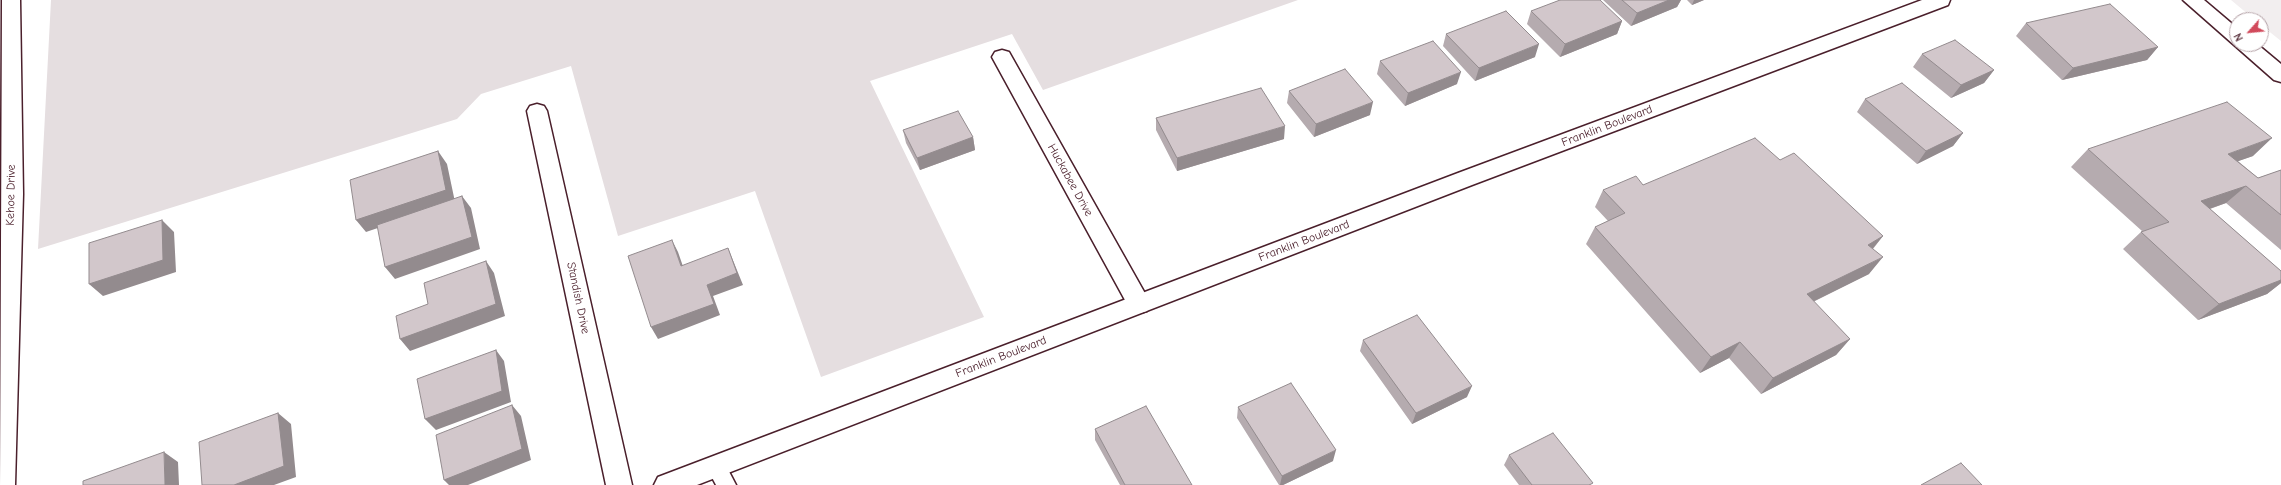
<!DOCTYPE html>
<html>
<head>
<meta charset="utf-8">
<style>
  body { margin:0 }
  #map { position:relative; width:2281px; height:485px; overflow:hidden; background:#fff; font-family:"Comic Neue",sans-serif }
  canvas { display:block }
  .north { position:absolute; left:2229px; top:12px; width:40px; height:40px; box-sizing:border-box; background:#fff; border:1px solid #b7a5aa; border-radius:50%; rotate:243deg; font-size:11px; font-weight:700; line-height:16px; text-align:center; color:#4a1f2b }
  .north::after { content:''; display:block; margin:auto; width:14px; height:18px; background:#d1495b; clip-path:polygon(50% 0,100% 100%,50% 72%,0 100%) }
</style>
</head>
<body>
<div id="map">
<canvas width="2281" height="485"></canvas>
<div class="north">N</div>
</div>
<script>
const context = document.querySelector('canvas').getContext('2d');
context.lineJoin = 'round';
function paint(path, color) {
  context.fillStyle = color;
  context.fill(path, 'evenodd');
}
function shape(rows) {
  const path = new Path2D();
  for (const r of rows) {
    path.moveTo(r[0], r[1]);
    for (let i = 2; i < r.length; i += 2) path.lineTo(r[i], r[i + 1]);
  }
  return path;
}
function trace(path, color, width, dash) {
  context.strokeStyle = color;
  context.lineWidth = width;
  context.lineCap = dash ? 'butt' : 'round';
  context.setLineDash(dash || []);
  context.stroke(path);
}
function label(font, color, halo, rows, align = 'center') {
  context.font = font + ' "Comic Neue",sans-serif';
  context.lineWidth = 4;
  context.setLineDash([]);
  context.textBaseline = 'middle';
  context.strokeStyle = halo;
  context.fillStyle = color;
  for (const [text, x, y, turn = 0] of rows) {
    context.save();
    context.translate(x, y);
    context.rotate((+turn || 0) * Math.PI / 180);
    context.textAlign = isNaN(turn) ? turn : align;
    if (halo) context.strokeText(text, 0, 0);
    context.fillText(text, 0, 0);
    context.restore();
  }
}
paint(shape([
  [2231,0,2281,0,2281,41,2261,25,2261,20,2255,20]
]), '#f2eeef');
paint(shape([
  [51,0,1298,0,1043,90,1012,34,870,81,984,317,821,377,755,191,618,236,571,66,481,94,457,119,38,249]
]), '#e5dee0');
const service = shape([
  [716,457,723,460,736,485,716,485,706,466,709,460,716,457]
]);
const minor = shape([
  [2,0,20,0,23,194,15,485,0,485,2,0],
  [1002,50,1009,52,1147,297,1150,304,1147,311,1139,313,1131,311,992,57,995,52,1002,50],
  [537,104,544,106,547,111,632,485,606,485,527,111,530,106,537,104]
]);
const tertiary = shape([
  [1922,0,1950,0,1948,5,1472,185,697,485,654,485,658,477,1458,173,1922,0],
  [2183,0,2204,0,2237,28,2237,44,2257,44,2281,64,2281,82,2274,80,2183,0]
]);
trace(service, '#4a1f2b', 3);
trace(minor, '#4a1f2b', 3);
trace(tertiary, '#4a1f2b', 3);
paint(service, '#fff');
paint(minor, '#fff');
paint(tertiary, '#fff');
paint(shape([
  [1603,0,1681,0,1677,7,1631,26],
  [1687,0,1704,0,1692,5],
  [1531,11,1622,21,1617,34,1560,57,1527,24],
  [2026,23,2158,47,2147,60,2062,80,2016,36],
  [1446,34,1535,57,1475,81,1443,46],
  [1922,54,1994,70,1984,83,1951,98,1913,67],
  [1380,61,1457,84,1405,106,1377,74],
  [1289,91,1370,115,1314,137,1287,103],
  [1865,99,1963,133,1953,146,1917,164,1857,112],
  [1156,118,1284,139,1177,171,1156,130],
  [903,130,973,137,975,150,920,170,906,143],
  [2088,149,2253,156,2238,161,2258,178,2281,170,2281,250,2226,203,2210,209,2281,271,2281,283,2267,294,2198,320,2123,249,2142,231,2071,167],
  [1780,160,1883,236,1873,249,1869,274,1813,302,1850,339,1836,355,1761,394,1729,358,1700,373,1586,244,1595,227,1608,221,1595,207,1603,190,1643,185],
  [1363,340,1467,397,1412,424,1360,351],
  [1238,407,1333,461,1283,485,1279,485,1237,418],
  [1095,429,1192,485,1120,485,1095,440],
  [1509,455,1592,485,1519,485,1504,465]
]), '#b5abaf');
paint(shape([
  [1669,0,1681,0,1677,7,1631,26,1637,13],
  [1694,0,1704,0,1692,5],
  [1622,21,1617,34,1560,57,1565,44],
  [1539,44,1535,57,1475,81,1479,68],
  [2158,47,2147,60,2062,80,2073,68],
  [1994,70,1984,83,1951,98,1961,85],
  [1461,72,1457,84,1405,106,1408,93],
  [1373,102,1370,115,1314,137,1316,124],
  [1285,126,1284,139,1177,171,1177,158],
  [1963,133,1953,146,1917,164,1926,151],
  [973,137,975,150,920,170,917,158],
  [2272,138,2253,156,2210,171,2228,154],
  [438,151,447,164,455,202,366,232,356,220],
  [2246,186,2226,203,2183,218,2201,201],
  [462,196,471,208,480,249,395,279,385,267],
  [162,220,174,232,176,272,103,296,89,284],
  [1883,236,1869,253,1868,245],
  [672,240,678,252,687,278,681,266],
  [728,248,743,285,713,296,720,315,658,339,651,327,707,285],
  [1883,257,1869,274,1794,311,1807,294],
  [486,261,494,273,505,316,410,351,400,339],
  [2281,280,2281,283,2267,294,2198,320,2219,304],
  [1850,339,1836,355,1761,394,1773,378],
  [1740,342,1729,358,1700,373,1711,357],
  [496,350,504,361,511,402,436,430,425,419],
  [1472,386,1467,397,1412,424,1416,413],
  [512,405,521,416,531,460,468,485,449,485,444,480],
  [278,413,291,424,296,477,274,485,234,485],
  [1336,450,1333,461,1283,485,1280,485,1282,476],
  [164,452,178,462,179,485,165,485]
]), '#938b8e');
const building = shape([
  [1560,0,1600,0,1622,21,1565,44,1531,11,1560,0],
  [1622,0,1669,0,1637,13,1622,0],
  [2110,4,2158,47,2073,68,2026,23,2110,4],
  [1506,11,1539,44,1479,68,1446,34,1506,11],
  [1955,40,1994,70,1961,85,1922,54,1955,40],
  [1433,41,1461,72,1408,93,1380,61,1433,41],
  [1345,69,1373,102,1316,124,1289,91,1345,69],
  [1902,83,1963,133,1926,151,1865,99,1902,83],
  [1261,88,1285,126,1177,158,1156,118,1261,88],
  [2227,102,2272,138,2228,154,2258,178,2281,170,2281,215,2246,186,2201,201,2281,271,2281,280,2219,304,2141,232,2169,222,2088,149,2227,102],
  [958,111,973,137,917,158,903,130,958,111],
  [1755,138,1780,160,1794,153,1883,236,1868,245,1883,257,1807,294,1850,339,1773,378,1740,342,1711,357,1595,227,1625,213,1603,190,1636,176,1643,185,1755,138],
  [438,151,446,190,356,220,350,180,438,151],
  [462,196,472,237,385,267,377,225,462,196],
  [162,220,163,260,89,284,89,243,162,220],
  [672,240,681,266,728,248,737,273,707,285,714,304,651,327,628,256,672,240],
  [486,261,496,304,400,339,396,316,428,304,424,283,486,261],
  [1417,315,1472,386,1416,413,1363,340,1417,315],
  [496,350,502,391,425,419,417,379,496,350],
  [1291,383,1336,450,1282,476,1238,407,1291,383],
  [512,405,522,449,444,480,436,435,512,405],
  [1146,406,1192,485,1125,485,1095,429,1146,406],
  [278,413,284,466,234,485,202,485,199,442,278,413],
  [1553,433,1593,483,1589,485,1532,485,1509,455,1553,433],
  [164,452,165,485,83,485,83,481,164,452],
  [1961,463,1982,485,1921,485,1961,463]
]);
paint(building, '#d2c7cb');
trace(building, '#938b8e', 1);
label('12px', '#4a1f2b', '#fff', [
  ["Franklin Boulevard",1607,126,-21],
  ["Huckabee Drive",1070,180,61],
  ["Kehoe Drive",11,195,-89],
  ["Franklin Boulevard",1304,241,-21],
  ["Standish Drive",578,298,78],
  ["Franklin Boulevard",1001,357,-21]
]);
</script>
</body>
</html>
